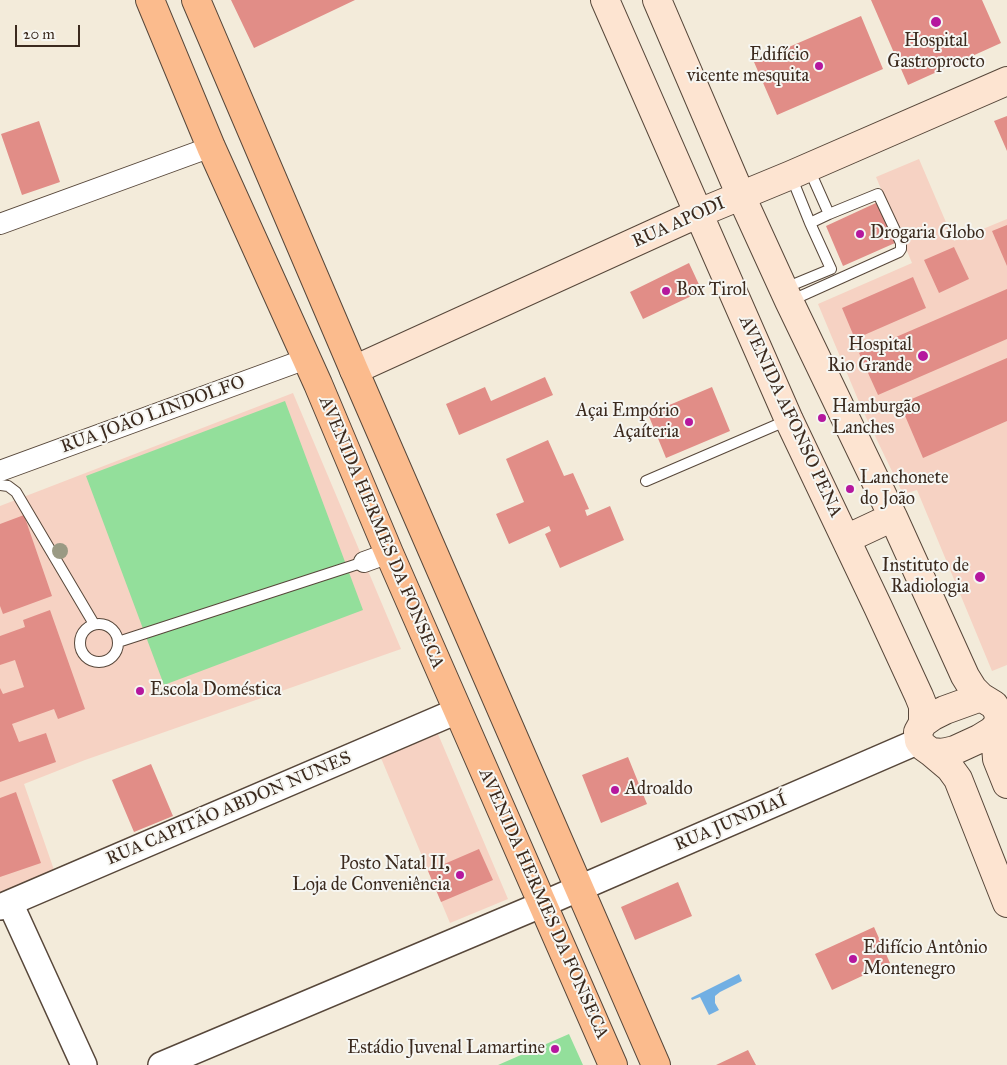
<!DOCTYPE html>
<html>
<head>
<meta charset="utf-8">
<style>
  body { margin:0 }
  #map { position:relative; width:1007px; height:1065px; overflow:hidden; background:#f3ebda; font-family:"IM FELL Great Primer",serif }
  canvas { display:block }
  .scale { position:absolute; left:15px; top:25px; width:65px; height:22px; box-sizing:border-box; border:2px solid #3b2a1e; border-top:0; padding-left:6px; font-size:15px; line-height:18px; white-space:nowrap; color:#3b2a1e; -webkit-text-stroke:4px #f6f6f2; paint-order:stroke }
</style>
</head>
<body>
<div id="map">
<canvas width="1007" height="1065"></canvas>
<div class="scale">20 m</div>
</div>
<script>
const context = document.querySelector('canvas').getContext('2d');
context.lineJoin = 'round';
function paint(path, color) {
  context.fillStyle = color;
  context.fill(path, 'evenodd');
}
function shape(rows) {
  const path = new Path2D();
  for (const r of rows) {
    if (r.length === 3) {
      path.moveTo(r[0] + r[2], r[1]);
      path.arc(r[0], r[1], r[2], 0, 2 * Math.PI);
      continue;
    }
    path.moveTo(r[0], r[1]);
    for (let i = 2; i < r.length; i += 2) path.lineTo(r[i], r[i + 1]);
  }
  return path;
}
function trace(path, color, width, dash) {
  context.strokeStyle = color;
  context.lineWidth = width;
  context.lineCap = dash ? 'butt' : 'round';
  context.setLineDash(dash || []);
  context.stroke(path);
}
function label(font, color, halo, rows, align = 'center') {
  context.font = font + ' "IM FELL Great Primer",serif';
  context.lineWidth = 4;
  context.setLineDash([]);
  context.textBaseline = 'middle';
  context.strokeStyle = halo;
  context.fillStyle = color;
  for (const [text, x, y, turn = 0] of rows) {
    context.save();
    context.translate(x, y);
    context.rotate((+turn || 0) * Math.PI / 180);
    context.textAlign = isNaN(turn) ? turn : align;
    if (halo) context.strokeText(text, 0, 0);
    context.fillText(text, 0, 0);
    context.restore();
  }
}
paint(shape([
  [919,159,954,241,1007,219,1007,665,992,671,917,490,903,494,862,409,818,304,912,263,876,177],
  [293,393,401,649,85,760,24,784,60,887,0,911,0,506],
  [438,734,508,899,450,923,381,758]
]), '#f6d2c3');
paint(shape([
  [285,401,363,610,164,685,86,476],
  [569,1034,583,1065,498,1065]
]), '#93df9b');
paint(shape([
  [739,974,742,981,720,992,715,996,715,1003,719,1010,709,1015,700,997,692,1000,691,998]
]), '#71afe3');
paint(shape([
  [231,0,355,0,254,48],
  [871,0,982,0,1001,43,908,85],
  [861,16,883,69,777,115,754,62],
  [1007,116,1007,151,994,121],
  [39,121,60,182,22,195,1,134],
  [878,202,895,243,843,266,826,226],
  [1007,225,1007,266,992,231],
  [954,247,969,279,939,293,924,260],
  [689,263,702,291,643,319,630,292],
  [913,277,926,308,855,339,842,308],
  [1007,289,1007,339,878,395,859,353],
  [1007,358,1007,421,923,458,900,404],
  [545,377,553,395,459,435,446,404,485,387,491,401],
  [712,387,730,431,666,458,648,414],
  [548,440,564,476,573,473,589,509,585,510,587,516,610,506,624,540,560,568,545,534,551,531,549,526,509,544,496,514,524,502,506,459],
  [24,515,52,596,3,614,0,606,0,524],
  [50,610,85,709,58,719,54,709,12,724,19,742,46,733,56,762,0,782,0,688,3,694,24,687,15,660,0,665,0,636,25,627,23,620],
  [628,757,647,804,601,823,582,775],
  [151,764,173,816,134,832,112,780],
  [16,792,41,863,0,877,0,798],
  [479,849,493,880,441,902,428,871],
  [678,882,692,916,635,940,621,907],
  [874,927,890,963,832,990,815,954],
  [748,1050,756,1065,716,1065]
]), '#e18d87');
const service = shape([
  [791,176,810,223],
  [785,288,831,269,810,223,829,214],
  [790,301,899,252,901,249,901,243,878,194,829,214,809,169],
  [646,481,788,420],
  [0,485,8,486,16,492,94,624],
  [99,643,19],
  [118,642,364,562]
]);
const minor = shape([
  [0,224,211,147],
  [0,471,306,359],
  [364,562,389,553]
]);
const tertiary = shape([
  [10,903,84,1065],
  [0,907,457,711],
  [161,1065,543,904,919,741]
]);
const secondary = shape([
  [605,0,789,420,878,607,919,696,923,706,923,723],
  [657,0,741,196,789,301,893,517,965,676,973,689,981,697],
  [354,370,699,213,791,175,1007,81],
  [846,539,893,517],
  [981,697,994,705,998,712,999,719,998,724,992,731,979,739,955,750,942,753,931,752,924,747,919,741,918,732,923,723,933,716,945,710,981,697],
  [998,724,996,745,997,759,1007,784],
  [931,752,950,768,958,779,1007,903]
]);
const primary = shape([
  [150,0,211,147,318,384,389,553,613,1065],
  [196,0,354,370,656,1065]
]);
trace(service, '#57473a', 12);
trace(minor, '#57473a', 22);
trace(tertiary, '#57473a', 28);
trace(secondary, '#57473a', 30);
trace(primary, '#57473a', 30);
trace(service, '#fff', 10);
trace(minor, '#fff', 20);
trace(tertiary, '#fff', 25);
trace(secondary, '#fde4d1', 28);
trace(primary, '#fbbb8d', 28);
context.fillStyle = '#9a9a84';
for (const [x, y] of [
  [60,551]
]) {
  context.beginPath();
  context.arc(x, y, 8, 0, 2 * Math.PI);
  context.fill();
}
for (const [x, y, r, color] of [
  [936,22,6,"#b5179e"],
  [819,66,5,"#b5179e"],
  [860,234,5,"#b5179e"],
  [666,291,5,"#b5179e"],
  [923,356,6,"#b5179e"],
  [822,418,5,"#b5179e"],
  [689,422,5,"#b5179e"],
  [850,489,5,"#b5179e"],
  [980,577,6,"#b5179e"],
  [140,691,5,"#b5179e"],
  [615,790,5,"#b5179e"],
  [460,875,5,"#b5179e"],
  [853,959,5,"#b5179e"],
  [555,1049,5,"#b5179e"]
]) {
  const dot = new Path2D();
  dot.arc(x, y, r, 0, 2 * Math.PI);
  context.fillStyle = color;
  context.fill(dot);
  trace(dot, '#f6f6f2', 2);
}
label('18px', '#3b2a1e', '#f6f6f2', [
  ["Hospital",936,42,"center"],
  ["Gastroprocto",936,63,"center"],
  ["Edifício",809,56,"right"],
  ["vicente mesquita",809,77,"right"],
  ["Drogaria Globo",870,234],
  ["Box Tirol",676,291],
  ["Hospital",912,346,"right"],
  ["Rio Grande",912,367,"right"],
  ["Hamburgão",832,408],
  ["Lanches",832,429],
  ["Açai Empório",679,412,"right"],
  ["Açaíteria",679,433,"right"],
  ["Lanchonete",860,479],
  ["do João",860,500],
  ["Instituto de",969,567,"right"],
  ["Radiologia",969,588,"right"],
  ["Escola Doméstica",150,691],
  ["Adroaldo",625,790],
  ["Posto Natal II,",450,865,"right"],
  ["Loja de Conveniência",450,886,"right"],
  ["Edifício Antônio",863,949],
  ["Montenegro",863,970],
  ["Estádio Juvenal Lamartine",545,1049,"right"]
], 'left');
label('18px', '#3b2a1e', '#f6f6f2', [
  ["RUA APODI",679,223,-24],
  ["RUA JOÃO LINDOLFO",153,415,-20],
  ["AVENIDA AFONSO PENA",790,417,65],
  ["AVENIDA HERMES DA FONSECA",381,533,67],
  ["RUA CAPITÃO ABDON NUNES",229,809,-23],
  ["RUA JUNDIAÍ",731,823,-23],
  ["AVENIDA HERMES DA FONSECA",543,904,66]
]);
</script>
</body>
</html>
